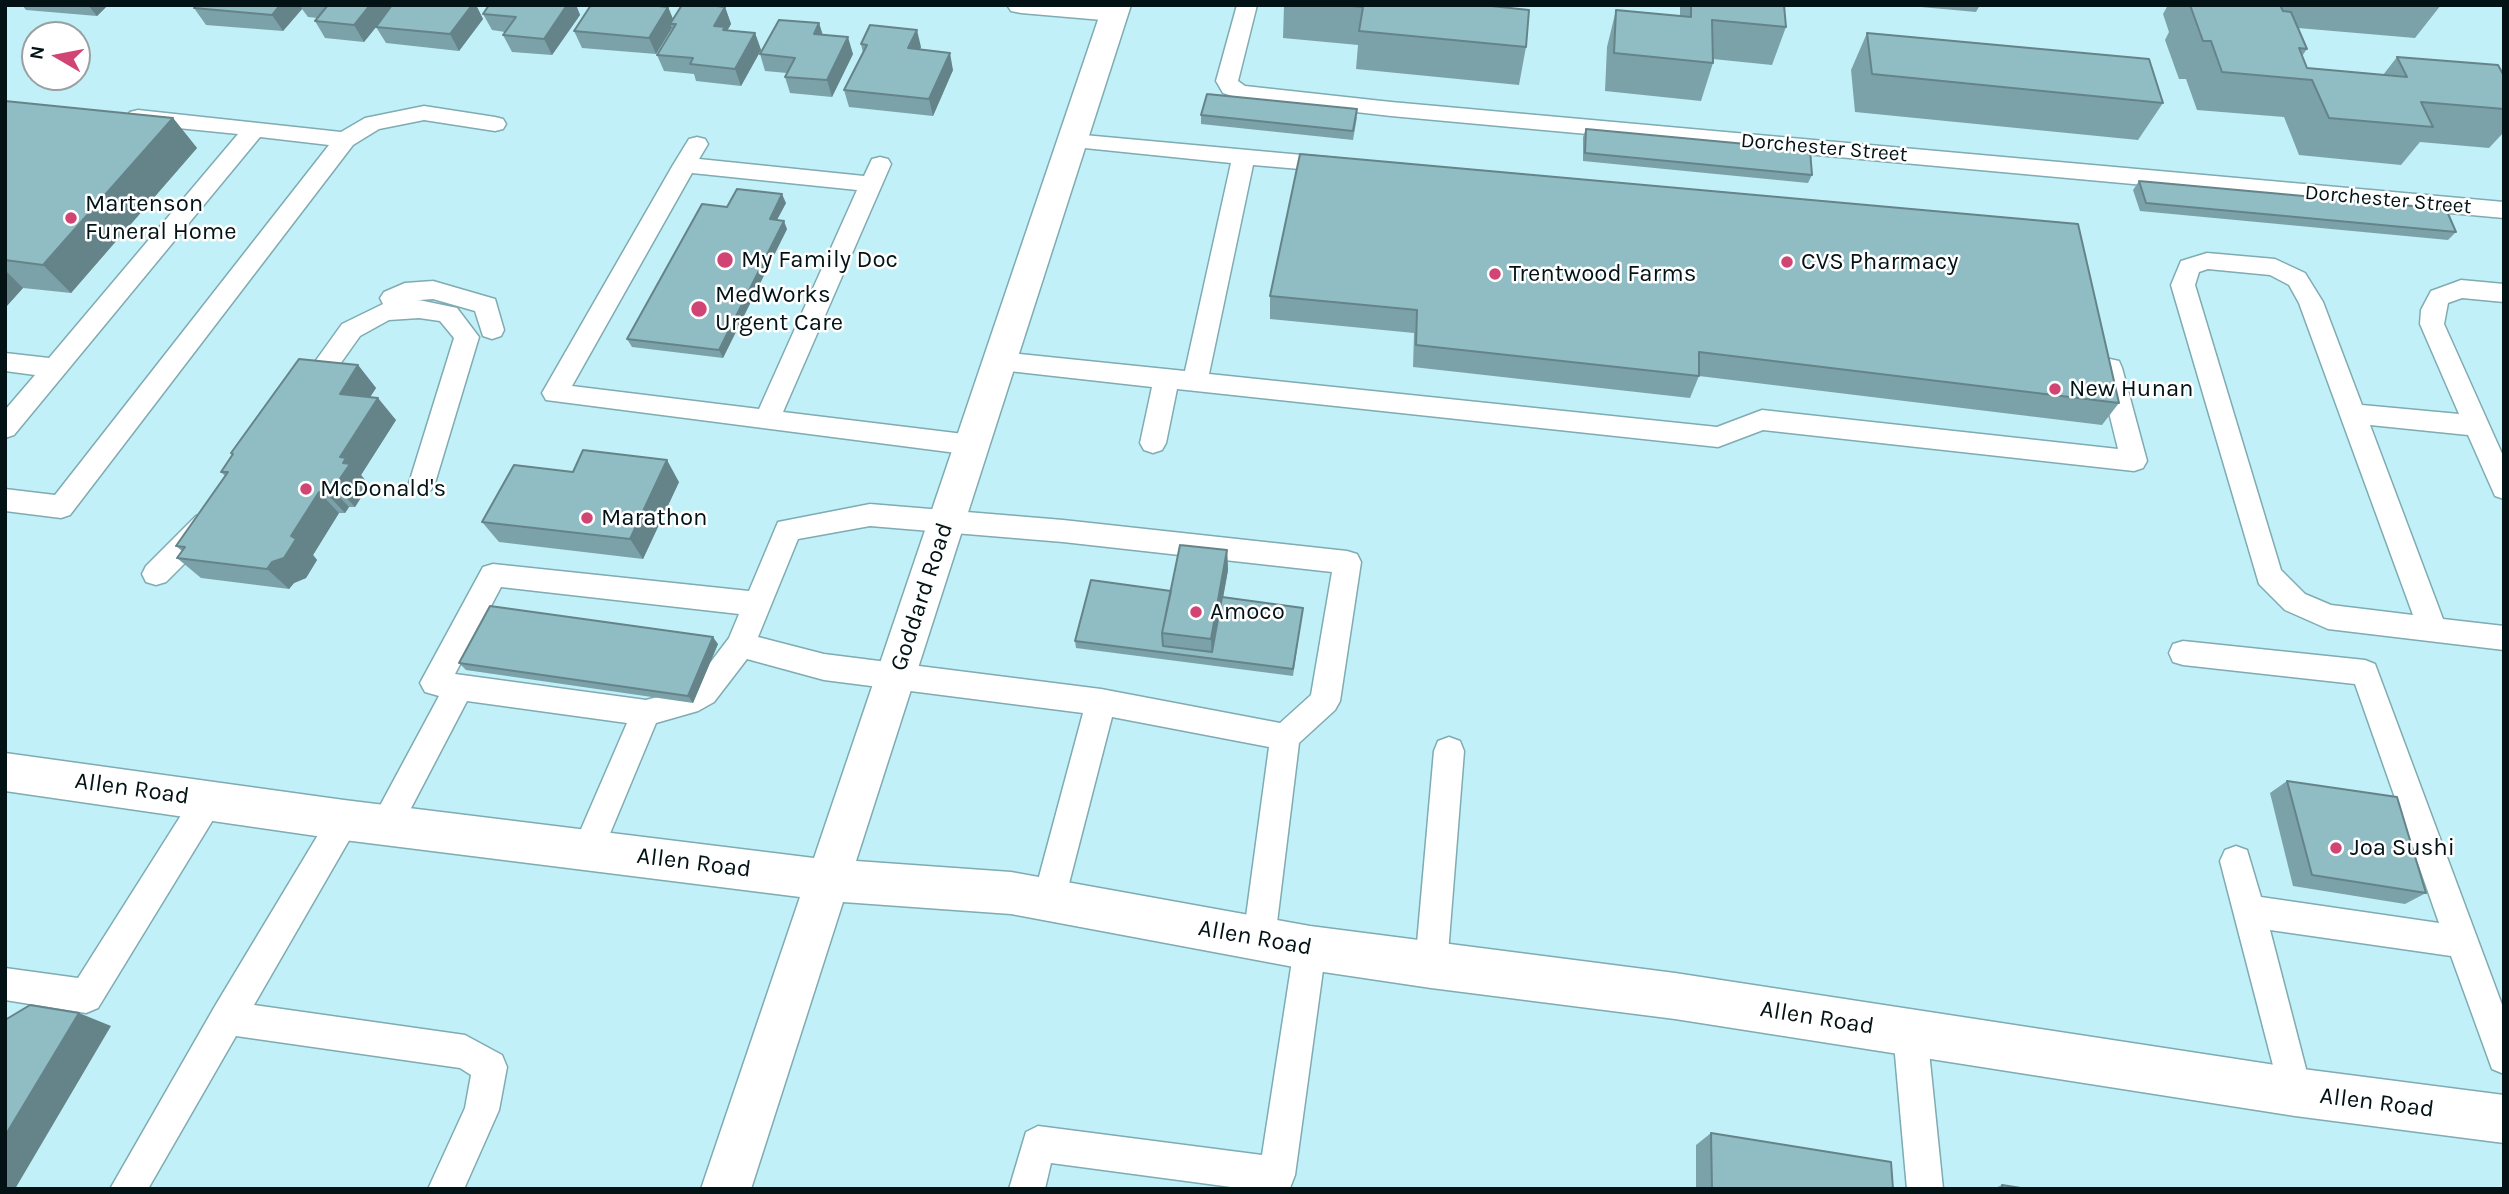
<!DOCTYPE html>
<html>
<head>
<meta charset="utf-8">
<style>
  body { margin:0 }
  #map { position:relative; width:2509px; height:1194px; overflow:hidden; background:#c2f0f8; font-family:Karla,sans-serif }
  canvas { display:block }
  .frame { position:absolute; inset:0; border:7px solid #021215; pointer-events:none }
  .north { position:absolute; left:21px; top:21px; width:70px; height:70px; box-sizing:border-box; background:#fff; border:2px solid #9aa0a1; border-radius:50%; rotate:280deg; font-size:19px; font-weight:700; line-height:28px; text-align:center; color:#021215 }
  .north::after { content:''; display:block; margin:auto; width:24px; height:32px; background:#d14575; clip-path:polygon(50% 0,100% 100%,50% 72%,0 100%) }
</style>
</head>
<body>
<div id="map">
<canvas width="2509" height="1194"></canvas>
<div class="frame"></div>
<div class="north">N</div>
</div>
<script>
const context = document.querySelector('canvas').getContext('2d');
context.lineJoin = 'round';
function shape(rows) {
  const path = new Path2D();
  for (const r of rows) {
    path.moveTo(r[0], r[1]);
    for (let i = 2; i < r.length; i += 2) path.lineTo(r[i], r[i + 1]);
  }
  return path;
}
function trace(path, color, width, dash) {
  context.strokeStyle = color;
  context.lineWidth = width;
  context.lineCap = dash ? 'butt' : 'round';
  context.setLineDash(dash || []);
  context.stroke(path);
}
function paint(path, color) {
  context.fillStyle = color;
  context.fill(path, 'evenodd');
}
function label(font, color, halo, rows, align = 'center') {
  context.font = font + ' Karla,sans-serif';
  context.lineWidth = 5;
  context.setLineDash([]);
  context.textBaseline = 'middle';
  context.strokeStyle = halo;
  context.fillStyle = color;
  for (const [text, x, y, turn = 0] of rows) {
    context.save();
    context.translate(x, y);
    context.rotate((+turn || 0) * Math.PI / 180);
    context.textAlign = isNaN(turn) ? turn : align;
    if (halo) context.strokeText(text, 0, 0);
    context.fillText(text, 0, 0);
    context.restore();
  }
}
const lane = shape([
  [1237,5,1257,5,1238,81,1245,86,1391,102,2504,202,2504,218,1391,116,1241,99,1223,93,1216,81,1237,5],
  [424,106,495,117,503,119,506,124,503,129,495,131,424,120,379,129,353,145,70,515,61,518,5,511,5,489,55,495,329,145,260,137,14,435,5,438,5,410,35,375,5,371,5,353,49,358,238,134,138,124,130,122,127,117,130,112,138,110,341,132,365,118,424,106],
  [1073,134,1335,158,1343,160,1346,165,1343,170,1335,172,1253,165,1209,374,1717,427,1762,410,2118,449,2098,368,2101,361,2110,359,2119,361,2122,368,2147,461,2143,468,2134,471,1763,430,1718,447,1177,389,1166,443,1162,450,1153,453,1144,450,1140,443,1152,387,1000,370,991,368,988,361,991,354,1000,352,1185,371,1231,163,1065,146,1062,141,1065,136,1073,134],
  [697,137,705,139,708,144,699,159,864,176,872,159,880,157,888,159,891,164,783,412,972,435,981,438,985,445,981,452,972,455,546,400,542,393,673,165,689,139,697,137],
  [692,173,857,190,759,409,572,386,692,173],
  [2207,253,2275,259,2305,273,2323,302,2362,405,2459,414,2420,324,2421,310,2431,291,2453,283,2461,280,2504,284,2504,302,2462,298,2448,303,2444,324,2504,458,2504,499,2495,496,2468,435,2370,425,2443,619,2504,626,2504,650,2328,629,2285,610,2259,584,2171,285,2181,261,2207,253],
  [2208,269,2270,275,2289,285,2299,303,2413,615,2331,605,2305,594,2281,570,2195,285,2199,272,2208,269],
  [433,281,495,299,504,330,501,336,492,339,483,336,475,311,433,299,406,301,419,300,457,308,479,337,435,483,431,490,422,494,413,490,409,483,454,338,440,321,419,318,389,320,360,336,316,398,307,401,298,398,294,391,342,324,383,304,380,298,384,292,405,283,433,281],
  [870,504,1063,520,1347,551,1357,554,1361,562,1340,701,1335,710,1299,743,1275,939,1271,950,1259,955,1247,950,1243,939,1269,747,1112,717,1065,899,1060,910,1049,914,1038,910,1033,899,1083,713,824,680,747,659,714,702,698,711,656,723,599,860,588,865,577,860,572,850,627,723,467,701,397,835,386,839,375,835,370,825,375,815,439,696,425,692,420,683,483,567,493,564,749,591,778,522,870,504],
  [870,526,1063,542,1332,572,1311,695,1280,723,1101,689,824,654,758,637,798,539,870,526],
  [501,587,739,614,729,638,694,684,681,691,646,700,455,674,501,587],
  [206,513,216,516,220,524,216,532,166,582,156,585,146,582,142,574,146,566,196,516,206,513],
  [2183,641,2365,660,2375,664,2504,1010,2504,1074,2492,1069,2451,956,2270,930,2312,1092,2307,1104,2295,1109,2283,1104,2220,861,2225,850,2236,846,2247,850,2261,897,2439,923,2355,684,2183,665,2173,662,2169,653,2173,644,2183,641],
  [1449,737,1460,741,1464,751,1447,966,1443,977,1431,982,1419,977,1415,966,1434,751,1438,741,1449,737],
  [208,786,219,790,223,800,219,810,98,1008,86,1013,5,1000,5,968,78,978,197,790,208,786],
  [344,806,355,810,359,820,355,830,254,1005,465,1035,502,1055,507,1067,499,1110,464,1189,428,1189,465,1108,471,1075,460,1068,236,1036,148,1189,110,1189,215,1006,333,810,344,806],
  [1310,932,1322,937,1326,948,1295,1175,1290,1188,1246,1189,1051,1163,1045,1189,1009,1189,1026,1132,1038,1126,1262,1155,1294,948,1298,937,1310,932],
  [1910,1015,1922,1020,1927,1032,1943,1189,1907,1189,1893,1032,1898,1020,1910,1015]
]);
const street = shape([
  [1007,5,1117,5,1124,7,1128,13,1124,19,1114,21,1021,13,1011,11,1007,5]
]);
const secondary = shape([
  [1103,5,1131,5,856,861,1011,872,1310,926,1675,973,2295,1068,2504,1095,2504,1143,2295,1116,1675,1019,1431,988,1310,970,1011,914,843,902,751,1189,701,1189,800,897,344,840,5,791,5,753,344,800,814,858,1103,5]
]);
trace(lane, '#7fabb2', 3);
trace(street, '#7fabb2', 3);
trace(secondary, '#7fabb2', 3);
paint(lane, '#fff');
paint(street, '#fff');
paint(secondary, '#fff');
paint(shape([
  [22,5,108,5,97,16,26,10],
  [196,5,476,5,483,19,459,51,386,43,376,27,364,42,325,38,315,21,317,18,308,17,302,9,283,31,206,25,194,8],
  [489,5,576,5,580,15,552,55,512,52,503,35,505,32,492,30,483,14],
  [1284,5,1482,5,1526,47,1519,85,1356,69,1358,45,1283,38],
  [1680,5,1784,5,1786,27,1772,65,1713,59,1713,63,1701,101,1605,91,1607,47,1616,10,1680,16],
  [1899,5,1980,5,1976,12],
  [2168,5,2441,5,2415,38,2298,28,2307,49,2302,56,2307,68,2383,75,2397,57,2504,76,2504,132,2489,148,2420,142,2401,165,2299,155,2284,117,2197,110,2186,79,2179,79,2165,40,2169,32,2163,14],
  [668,7,673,19,725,7,731,24,727,31,755,33,761,50,741,86,696,81,694,74,664,71,657,55,673,30,672,28,656,54,582,48,574,31],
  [819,23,823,35,853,54,832,97,790,93,785,77,787,73,765,71,760,54],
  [1867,33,2163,103,2138,140,1855,112,1851,70],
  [861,44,921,47,920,50,953,70,933,116,849,107,844,90,863,53],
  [5,101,173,118,197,148,71,293,23,288,5,308],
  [1201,115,1357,117,1353,140,1201,124],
  [1586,129,1812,175,1808,183,1583,161,1583,137],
  [1300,154,2119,403,2102,425,1699,376,1690,398,1413,367,1414,333,1270,319,1270,296],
  [2139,181,2456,232,2448,240,2140,211,2133,190],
  [786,203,777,220,787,229,723,358,632,347,627,339,727,207],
  [358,365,376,388,370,397,396,420,361,475,369,485,355,507,349,507,345,513,339,513,313,555,317,560,306,578,294,583,289,589,201,578,177,558,182,551,176,546,225,476,221,472,232,455,231,453],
  [573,472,679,482,643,559,499,542,482,522],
  [1227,550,1228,570,1223,598,1303,608,1293,676,1076,648,1075,641,1171,591],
  [718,644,693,703,466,670,459,663],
  [2287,781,2426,893,2405,904,2293,886,2270,793],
  [1711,1133,1893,1189,1696,1189,1696,1145],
  [2002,1185,2003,1189,1993,1189]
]), '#7ca2a9');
paint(shape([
  [88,5,108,5,97,16],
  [280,5,300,5,302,9,283,31,272,15],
  [370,5,394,5,364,42,354,25],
  [472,5,476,5,483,19,459,51,450,34],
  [567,5,576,5,580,15,552,55,544,39],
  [668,7,675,24,670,24,672,28,656,54,649,38],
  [725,7,731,24,720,43,714,26],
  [819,23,824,40,814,34],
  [917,30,921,47,912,65,908,48],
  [755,33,761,50,741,86,735,69],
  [848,37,853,54,832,97,827,80],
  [950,53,953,70,933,116,929,99],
  [173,118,197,148,71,293,43,265],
  [782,194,786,203,773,227,770,219],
  [784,221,787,229,723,358,719,350],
  [5,270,23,288,5,308],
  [358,365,376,388,358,416,340,394],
  [378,398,396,420,361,475,369,485,355,507,335,486,343,463,340,457],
  [667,460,679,482,643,559,630,539],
  [329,486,349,507,345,513,325,492],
  [319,492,339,513,313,555,317,560,306,578,294,583,289,589,267,569,291,536],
  [1227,550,1228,570,1212,658,1211,639],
  [713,637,718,644,693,703,688,696],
  [79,1013,111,1026,15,1189,5,1189,5,1136]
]), '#658489');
const building = shape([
  [196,5,280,5,272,15,194,8,196,5],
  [328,5,370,5,354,25,315,21,328,5],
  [392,5,472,5,450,34,376,27,392,5],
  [489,5,567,5,544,39,503,35,516,17,483,14,489,5],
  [591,5,649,5,668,7,649,38,574,31,591,5],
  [682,5,709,5,725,7,714,26,725,27,723,30,755,33,735,69,690,64,693,58,657,55,676,24,670,24,682,5],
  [1341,5,1482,5,1529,10,1526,47,1359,31,1363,7,1341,5],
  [1691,5,1784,5,1786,27,1712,20,1713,63,1614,53,1616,10,1691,17,1691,5],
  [2190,5,2280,5,2283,11,2291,12,2307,49,2299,48,2307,68,2407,77,2397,57,2498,65,2504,76,2504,109,2421,102,2433,127,2329,118,2312,80,2222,72,2211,41,2203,41,2190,5],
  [779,20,819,23,814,34,848,37,827,80,785,77,795,58,760,54,779,20],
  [870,25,917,30,908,48,950,53,929,99,844,90,867,45,861,44,870,25],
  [1867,33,2149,59,2163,103,1872,74,1867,33],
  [1207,94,1357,109,1353,131,1201,115,1207,94],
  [5,101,173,118,43,265,5,260,5,101],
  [1586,129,1810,150,1812,175,1585,153,1586,129],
  [1300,154,2078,224,2119,403,1699,352,1699,376,1416,345,1417,310,1270,296,1300,154],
  [2139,181,2446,209,2456,232,2146,203,2139,181],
  [737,189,782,194,770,219,784,221,719,350,627,339,702,204,727,207,737,189],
  [299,359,358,365,340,394,378,398,340,457,346,458,343,463,350,464,335,486,329,486,325,492,319,492,291,536,296,539,284,558,272,562,267,569,177,558,185,547,176,546,228,472,221,472,233,454,231,453,299,359],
  [583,450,667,460,630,539,482,522,514,465,573,472,583,450],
  [1180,545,1227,550,1211,639,1162,633,1180,545],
  [1091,580,1171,591,1162,633,1163,646,1212,652,1222,597,1303,608,1293,669,1075,641,1091,580],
  [490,606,713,637,688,696,459,663,490,606],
  [2287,781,2397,797,2426,893,2312,875,2287,781],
  [30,1005,79,1013,5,1136,5,1020,30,1005],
  [1711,1133,1891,1162,1893,1189,1712,1189,1711,1133],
  [2002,1185,2027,1189,2003,1189,2002,1185]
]);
paint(building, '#90bcc4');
trace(building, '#658489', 2);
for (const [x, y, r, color] of [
  [71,218,7,"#d14575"],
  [725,260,9,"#d14575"],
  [1787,262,7,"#d14575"],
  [1495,274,7,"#d14575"],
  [699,309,9,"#d14575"],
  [2055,389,7,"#d14575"],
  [306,489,7,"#d14575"],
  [587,518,7,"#d14575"],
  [1196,612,7,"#d14575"],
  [2336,848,7,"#d14575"]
]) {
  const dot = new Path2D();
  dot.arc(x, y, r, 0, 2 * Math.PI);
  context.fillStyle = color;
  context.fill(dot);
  trace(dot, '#fff', 2.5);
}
label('21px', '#021215', '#fff', [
  ["Dorchester Street",1824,148,5],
  ["Dorchester Street",2388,200,5]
]);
label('24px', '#021215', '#fff', [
  ["Martenson",85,204],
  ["Funeral Home",85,232],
  ["My Family Doc",741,260],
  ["CVS Pharmacy",1801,262],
  ["Trentwood Farms",1509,274],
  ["MedWorks",715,295],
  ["Urgent Care",715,323],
  ["New Hunan",2069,389],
  ["McDonald's",320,489],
  ["Marathon",601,518],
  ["Amoco",1210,612],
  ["Joa Sushi",2350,848]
], 'left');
label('24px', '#021215', '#fff', [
  ["Goddard Road",922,597,-72],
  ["Allen Road",132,789,8],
  ["Allen Road",694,863,7],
  ["Allen Road",1255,938,10],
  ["Allen Road",1817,1018,9],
  ["Allen Road",2377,1103,7]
]);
</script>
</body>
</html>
